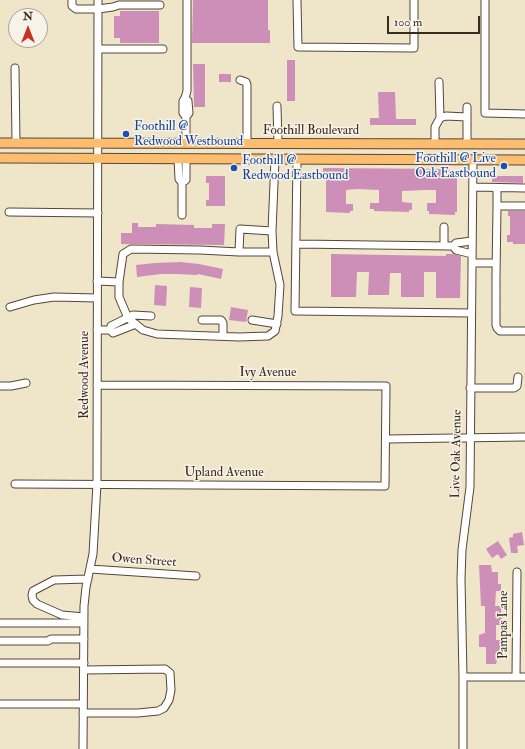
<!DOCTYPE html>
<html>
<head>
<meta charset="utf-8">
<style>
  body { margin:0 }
  #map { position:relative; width:525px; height:749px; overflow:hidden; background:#efe5c9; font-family:"IM FELL Double Pica",serif }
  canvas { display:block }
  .north { position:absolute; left:8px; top:8px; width:40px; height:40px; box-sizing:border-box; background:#f7f3e8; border:1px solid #aca397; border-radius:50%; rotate:0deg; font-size:11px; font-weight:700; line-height:16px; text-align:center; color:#3b2a1e }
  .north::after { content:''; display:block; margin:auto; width:14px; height:18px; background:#c8321e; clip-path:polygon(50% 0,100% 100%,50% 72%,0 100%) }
  .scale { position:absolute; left:387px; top:16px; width:93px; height:18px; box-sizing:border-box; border:2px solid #3b2a1e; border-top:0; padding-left:5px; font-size:12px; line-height:14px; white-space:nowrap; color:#3b2a1e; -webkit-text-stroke:3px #f7f3e8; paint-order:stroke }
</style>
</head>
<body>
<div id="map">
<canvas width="525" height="749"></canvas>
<div class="north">N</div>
<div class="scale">100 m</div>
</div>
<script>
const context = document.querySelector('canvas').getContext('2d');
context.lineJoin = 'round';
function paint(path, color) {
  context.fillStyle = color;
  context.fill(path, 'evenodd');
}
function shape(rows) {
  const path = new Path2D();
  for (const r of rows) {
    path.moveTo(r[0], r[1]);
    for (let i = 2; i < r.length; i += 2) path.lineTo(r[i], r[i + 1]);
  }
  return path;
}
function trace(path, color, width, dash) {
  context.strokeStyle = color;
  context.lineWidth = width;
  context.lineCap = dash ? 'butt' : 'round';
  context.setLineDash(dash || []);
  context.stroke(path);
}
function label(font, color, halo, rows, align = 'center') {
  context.font = font + ' "IM FELL Double Pica",serif';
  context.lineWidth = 3;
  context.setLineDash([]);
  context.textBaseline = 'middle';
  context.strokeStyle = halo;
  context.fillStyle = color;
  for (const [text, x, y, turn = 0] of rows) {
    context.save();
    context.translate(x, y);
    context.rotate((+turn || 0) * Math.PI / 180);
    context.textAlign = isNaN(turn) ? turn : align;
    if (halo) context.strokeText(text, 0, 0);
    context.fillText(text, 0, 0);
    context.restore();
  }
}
paint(shape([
  [193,0,268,0,268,30,270,30,270,43,192,43],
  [120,11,159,11,159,43,120,43,120,38,114,38,114,16,120,16],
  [287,60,295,60,295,101,287,101],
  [193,64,205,64,205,107,194,107],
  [219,74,231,74,231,82,219,82],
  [378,92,395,92,396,119,416,119,416,125,370,125,370,118,379,118],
  [323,168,449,169,457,177,457,212,455,212,455,215,429,214,429,211,427,211,427,203,436,203,436,190,426,190,402,191,402,202,412,203,412,210,409,210,409,212,374,211,374,209,370,209,370,203,379,203,379,190,357,189,346,190,346,204,353,204,353,211,350,211,350,213,326,212,326,180,323,179],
  [206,176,225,176,225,206,206,206,206,200,209,200,209,183,206,183],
  [492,176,523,176,523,183,492,182],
  [508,211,525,211,525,244,513,244,513,242,507,242,507,235,510,235,510,216,508,216],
  [132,223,138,223,138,227,156,227,156,224,194,225,194,228,212,228,212,224,225,224,224,245,121,244,121,233,132,233],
  [331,254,446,256,446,254,454,254,461,256,460,298,436,298,436,272,424,272,424,297,401,297,401,273,390,273,389,295,368,295,369,272,357,272,356,297,331,297],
  [180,262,199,264,223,269,221,279,198,274,197,275,176,274,161,274,137,277,136,265,155,263],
  [155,285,167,286,166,306,154,305],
  [190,287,202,288,201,308,189,307],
  [231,307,248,310,246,322,229,320],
  [522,532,524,545,517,546,518,553,511,553,509,538,513,537,513,534],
  [498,541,507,555,501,559,498,554,492,558,486,549],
  [479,565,491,565,492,572,498,572,498,584,501,584,501,591,496,591,495,606,501,606,502,625,496,625,496,640,501,640,503,657,498,657,496,664,486,664,486,647,479,647,479,635,485,633,485,606,481,606]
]), '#cd8fb7');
const minor = shape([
  [72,0,72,6,76,9,98,9,113,7,119,5,160,5],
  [297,0,298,47,414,48,414,0],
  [485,0,485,113,525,114],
  [98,49,163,49],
  [15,68,16,143],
  [240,80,246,82,247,85,247,144],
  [439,82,440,118],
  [185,98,187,91,187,0],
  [185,98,188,101,189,113,186,117,183,113,183,101,185,98],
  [277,106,278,143],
  [467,107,467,144],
  [186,117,186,144],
  [435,144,435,127,440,118,446,116,467,117],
  [178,159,179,179,182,183,182,215],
  [297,159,295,311,471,313],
  [182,183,186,180,186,159],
  [473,187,525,188],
  [497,206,497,188],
  [525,206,497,206,496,277,496,325,497,328,500,331,525,331],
  [9,212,98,213],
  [444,227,444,246],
  [272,231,240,229,239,252,200,250,131,249,123,254,119,282,119,297,128,318,143,330,157,334,239,337,268,336,275,331,278,316,280,285,273,252,272,231,275,159],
  [296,244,450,246,453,246,456,243,472,241],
  [453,246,456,250,472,254],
  [239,252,273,252],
  [472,263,496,263],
  [97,281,119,282],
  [10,307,34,300,54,297,97,298],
  [202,320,221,320,223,323,223,336],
  [252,320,277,324],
  [97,330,110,330,113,333,136,324],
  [110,330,111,326,133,315,151,316],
  [0,386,11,386,26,383],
  [470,388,514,388,517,386,518,377],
  [387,439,525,437],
  [15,484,385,486,386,386,97,385],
  [90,569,196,576],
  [84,617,62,615,37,604,33,600,32,595,33,591,54,580,88,579],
  [0,623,84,623],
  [0,641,48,641,51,639,84,639],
  [0,663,84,663],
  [463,677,525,677],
  [516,677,517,572],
  [0,704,83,704],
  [83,713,138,713,158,711,164,708,169,700,171,690,170,673,165,669,84,670],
  [83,749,84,606,86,587,93,554,97,484,98,0],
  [463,749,463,677,461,579,462,550,470,487,473,160]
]);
const major = shape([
  [0,143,525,144],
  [0,158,525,160]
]);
trace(minor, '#564638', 9);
trace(major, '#564638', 11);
trace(minor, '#fff', 7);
trace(major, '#fcbd6f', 9);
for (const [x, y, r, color] of [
  [126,134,4,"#1a4fb4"],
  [504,166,4,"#1a4fb4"],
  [234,168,4,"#1a4fb4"]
]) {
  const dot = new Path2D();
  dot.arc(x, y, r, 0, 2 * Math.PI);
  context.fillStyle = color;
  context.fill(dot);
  trace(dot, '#f7f3e8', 1.5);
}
label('13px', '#164399', '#f7f3e8', [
  ["Foothill @",134,127],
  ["Redwood Westbound",134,142],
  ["Foothill @ Live",496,159,"right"],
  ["Oak Eastbound",496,174,"right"],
  ["Foothill @",242,161],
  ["Redwood Eastbound",242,176]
], 'left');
label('13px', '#3b2a1e', '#f7f3e8', [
  ["Foothill Boulevard",311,131],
  ["Ivy Avenue",268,373],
  ["Redwood Avenue",85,375,-90],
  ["Live Oak Avenue",457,454,-89],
  ["Upland Avenue",224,473],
  ["Owen Street",144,561,4],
  ["Pampas Lane",504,625,-90]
]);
</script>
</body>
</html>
